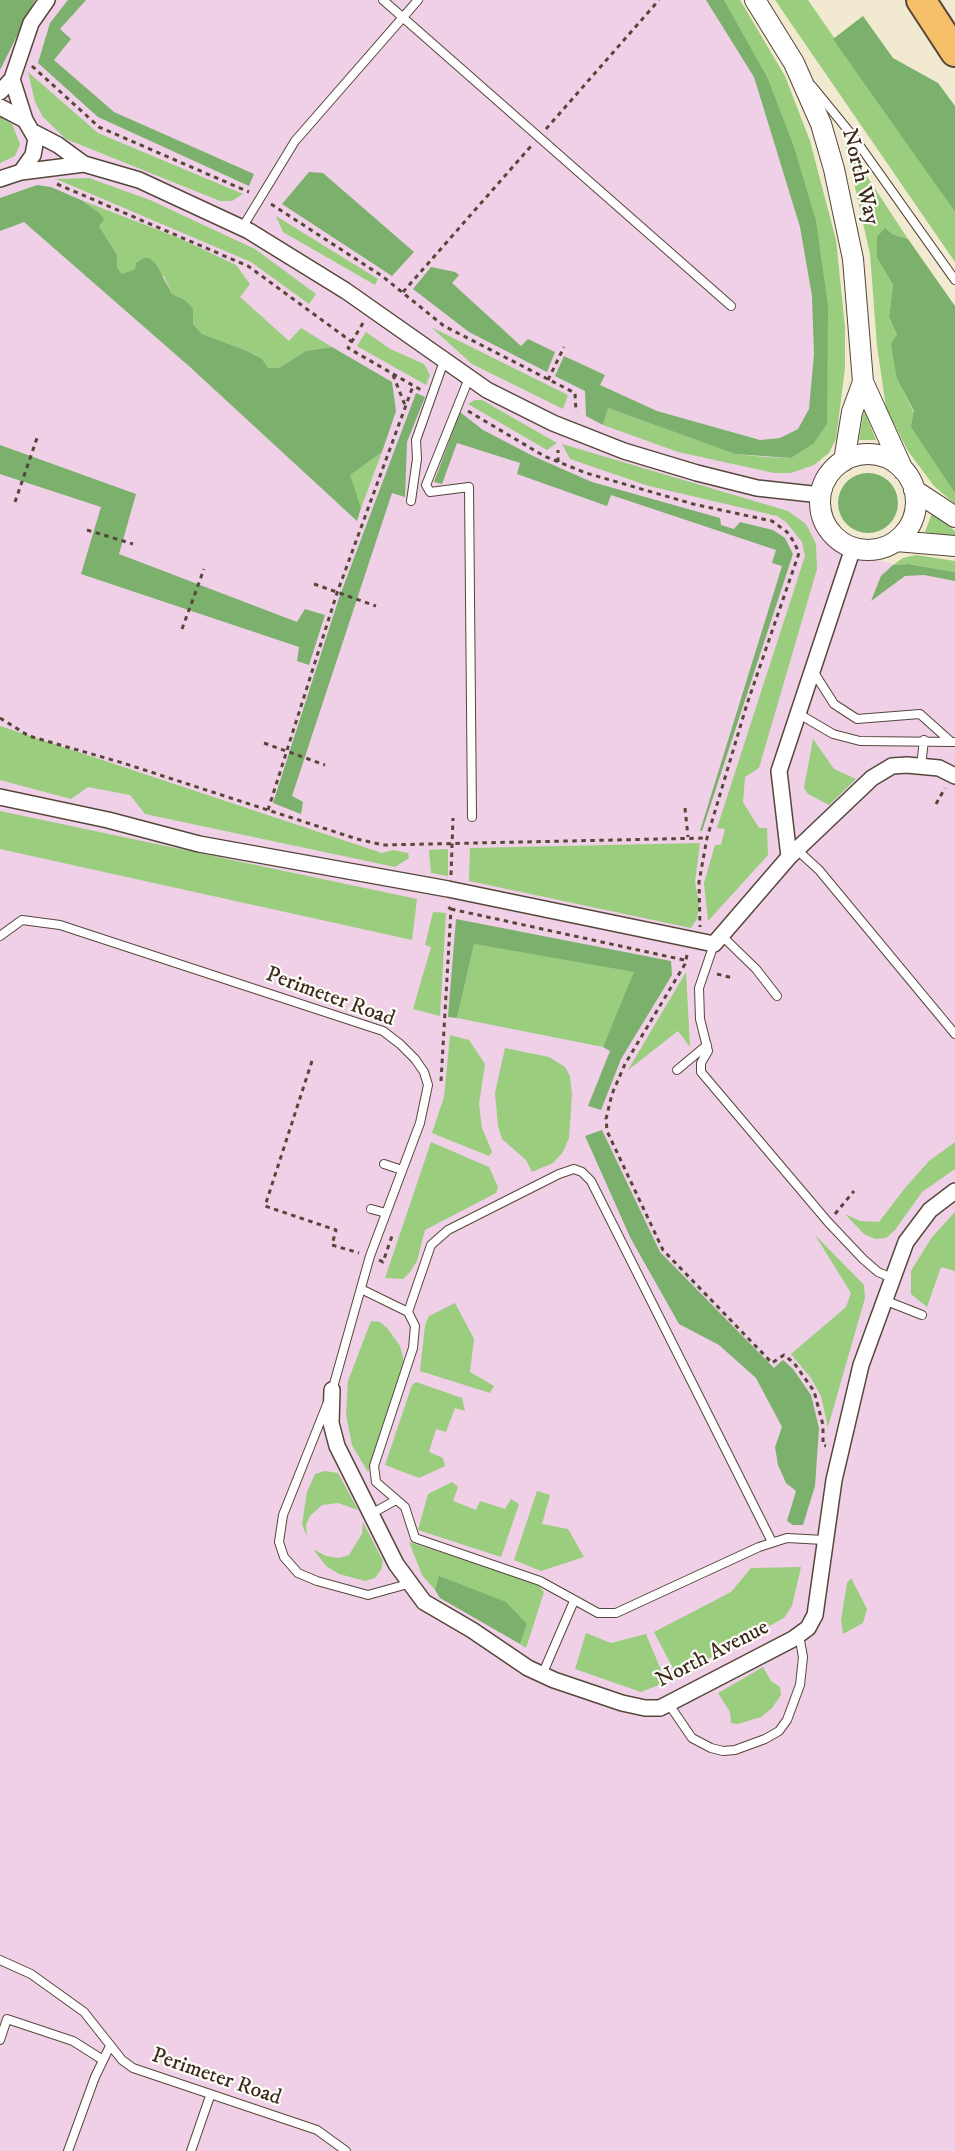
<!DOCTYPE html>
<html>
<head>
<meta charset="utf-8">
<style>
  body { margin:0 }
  canvas { display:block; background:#f1e9d0 }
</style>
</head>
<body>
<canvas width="955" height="2151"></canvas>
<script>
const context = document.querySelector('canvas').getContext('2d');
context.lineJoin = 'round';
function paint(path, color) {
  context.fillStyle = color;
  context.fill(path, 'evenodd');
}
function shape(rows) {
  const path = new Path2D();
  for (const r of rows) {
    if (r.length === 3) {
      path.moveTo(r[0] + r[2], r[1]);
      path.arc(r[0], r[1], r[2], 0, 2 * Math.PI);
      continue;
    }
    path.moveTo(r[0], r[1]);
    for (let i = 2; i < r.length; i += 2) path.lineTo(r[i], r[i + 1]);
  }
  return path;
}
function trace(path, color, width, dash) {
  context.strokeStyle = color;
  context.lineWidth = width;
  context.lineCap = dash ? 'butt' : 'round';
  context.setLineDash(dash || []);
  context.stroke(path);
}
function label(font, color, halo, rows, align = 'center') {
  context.font = font + ' "IM FELL DW Pica",serif';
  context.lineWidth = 4.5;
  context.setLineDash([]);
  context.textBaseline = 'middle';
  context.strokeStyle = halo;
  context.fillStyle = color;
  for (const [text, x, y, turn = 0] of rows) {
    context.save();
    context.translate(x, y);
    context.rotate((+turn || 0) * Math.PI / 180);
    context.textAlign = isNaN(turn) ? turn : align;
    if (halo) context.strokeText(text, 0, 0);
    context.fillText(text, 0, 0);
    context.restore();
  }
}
paint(shape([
  [0,0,730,0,798,127,827,424,811,518,817,532,842,552,955,579,955,2151,0,2151]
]), '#efd0e6');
paint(shape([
  [724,0,740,0,785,76,810,141,836,240,845,327,845,368,836,439,829,453,814,465,791,473,774,473,678,452,603,425,608,408,735,454,764,457,791,458,813,444,828,306,767,78],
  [775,0,808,0,955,212,955,262],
  [28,72,98,133,243,194,232,201,220,201,66,139,43,117,35,102],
  [0,117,12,124,20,144,15,156,0,163],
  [845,143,908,239,892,234,877,258,893,285,889,317,897,335,897,379,955,493,955,504,934,486,908,451,886,408,877,346,870,254],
  [89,178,150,200,255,249,316,294,309,304,251,262,56,179],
  [81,200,179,238,236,265,250,284,240,297,289,341,301,328,332,347,306,351,279,368,268,368,261,359,245,350,202,334,193,324,185,300,172,294,164,276,136,263,135,269,122,274,117,267,117,255,99,226,98,212],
  [276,216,378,279,375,285,283,232],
  [431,327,568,395,563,409,472,364],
  [366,332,390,349,424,364,430,375,426,385,357,346],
  [475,400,482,400,557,443,547,450,468,404],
  [864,410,876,440,859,440],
  [562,444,788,511,806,524,816,544,817,569,759,768,745,777,743,802,759,828,767,828,768,855,708,921,704,883,715,845,721,845,725,829,717,828,805,556,802,542,786,522,777,516,649,486,570,459],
  [382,452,361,508,349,475],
  [932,513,955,531,955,537,925,532],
  [916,555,955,561,955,572,908,564,893,565,903,558],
  [0,726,382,853,393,850,408,853,409,858,395,867,145,814,130,795,88,787,71,799,0,780],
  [813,739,834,769,856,779,829,805,808,794,804,788],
  [0,811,417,899,412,940,0,849],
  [700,843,695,882,699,904,697,919,691,928,469,881,470,848],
  [448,849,448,876,431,873,429,850],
  [433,912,446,913,440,1016,413,1009,431,947,425,945],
  [474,944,635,972,603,1047,457,1018],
  [686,972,690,1047,678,1031,628,1070],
  [450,1035,469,1040,485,1064,479,1104,482,1128,492,1152,489,1156,432,1133,444,1097],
  [505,1048,549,1057,565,1067,570,1076,572,1095,569,1138,563,1152,553,1163,532,1172,526,1160,502,1139,498,1126,495,1093],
  [431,1142,489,1167,498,1187,496,1193,425,1230,417,1261,410,1272,403,1279,385,1278],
  [955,1142,955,1169,922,1192,895,1230,886,1238,875,1239,864,1234,845,1214,860,1221,879,1222,905,1188,929,1161],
  [955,1212,955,1271,941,1267,927,1307,911,1294,911,1271,932,1237],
  [815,1235,864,1285,865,1298,828,1427,821,1396,811,1378,791,1354,846,1307,851,1293],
  [455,1303,474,1339,470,1372,494,1386,490,1393,420,1371,425,1325,429,1316],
  [371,1321,380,1322,388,1329,400,1346,403,1357,403,1369,368,1472,352,1445,346,1415,348,1381],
  [416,1382,462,1398,465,1411,455,1408,446,1432,436,1429,429,1452,443,1458,445,1466,419,1478,385,1465,412,1385],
  [325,1471,338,1473,358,1510,338,1503,322,1505,310,1516,306,1525,307,1537,302,1524,307,1492,315,1474],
  [452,1482,458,1487,453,1501,476,1510,480,1501,505,1509,511,1499,519,1504,501,1557,418,1530,428,1494],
  [537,1491,550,1495,542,1524,568,1529,584,1557,541,1571,514,1560],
  [363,1522,383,1561,381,1570,375,1578,365,1581,339,1574,326,1566,313,1549,326,1556,339,1558,349,1555,362,1534],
  [409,1542,535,1582,544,1592,526,1648,520,1644,527,1624,440,1576,435,1590,422,1575],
  [801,1567,792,1606,784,1618,677,1676,654,1632,731,1592,751,1568],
  [851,1578,867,1609,863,1623,843,1634,841,1621,847,1583],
  [586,1633,611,1643,646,1634,666,1682,641,1692,575,1669],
  [763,1667,771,1681,780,1687,781,1695,772,1708,761,1717,738,1724,731,1723,730,1712,718,1693]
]), '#9acd7e');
paint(shape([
  [0,0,35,0,0,70],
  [68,0,86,0,60,29,71,39,54,60,114,112,254,174,249,186,98,117,38,63,50,23],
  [706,0,724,0,767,77,794,147,816,221,828,306,827,424,813,444,791,458,735,454,608,408,603,425,586,416,585,391,555,376,564,356,605,375,600,385,657,411,760,440,780,438,798,429,809,409,814,354,812,296,800,227,754,77],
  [863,16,893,58,938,83,955,106,955,212,833,39],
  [309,172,323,173,414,252,392,276,282,204],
  [37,185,51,187,81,200,98,212,104,219,99,226,117,255,117,267,122,274,135,269,136,263,144,258,149,258,156,264,172,294,185,300,193,309,193,324,202,334,245,350,262,359,268,368,279,368,306,351,332,347,392,382,396,411,382,452,350,475,361,508,357,521,190,367,24,222,0,231,0,198],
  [885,228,892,234,908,239,955,306,955,493,911,427,914,411,897,379,891,344,897,335,889,317,893,285,877,258,877,237],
  [431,267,455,272,459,275,452,283,521,346,528,339,555,352,547,372,469,332,413,289],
  [416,393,425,397,407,442,405,497,392,493,292,796,303,802,301,814,273,803,339,598],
  [460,412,483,430,535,457,592,482,720,518,721,525,734,529,740,522,773,530,785,538,793,554,702,831,700,831,782,566,772,563,776,550,611,495,607,506,517,474,520,463,457,443,442,484,434,482],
  [0,445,136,494,119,554,297,622,305,609,325,615,309,665,297,661,299,647,81,574,101,507,0,474],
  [868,503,30],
  [908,564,955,572,955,581,924,575,905,576,871,601,881,576,893,565],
  [456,919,671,961,672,975,621,1059,601,1110,588,1106,610,1051,603,1047,634,972,474,944,457,1018,448,1017],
  [602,1130,660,1252,774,1368,783,1360,793,1369,811,1395,819,1428,815,1486,803,1525,793,1525,787,1521,796,1491,786,1483,778,1465,775,1447,782,1427,756,1378,719,1345,679,1324,631,1239,585,1136],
  [439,1576,506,1602,527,1624,520,1644,440,1598,435,1590]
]), '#7bb06d');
const service = shape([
  [383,0,731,306],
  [812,86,852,135,955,280],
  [242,228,295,141,418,0],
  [469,378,426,485,430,492,469,487,472,817],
  [411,501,417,459,416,440,444,361],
  [813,671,834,704,857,719,920,714,949,740],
  [799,714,833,734,860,741,955,742],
  [921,766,924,740],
  [796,849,819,870,955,1034],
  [721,935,756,969,777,996],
  [0,936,22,920,60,925,383,1031,400,1044,415,1059,424,1072,428,1085,420,1123,370,1256,332,1391],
  [714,944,699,988,700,1019,708,1051,701,1063,701,1072,828,1222,863,1259,878,1272,892,1278],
  [677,1070,707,1045],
  [384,1164,402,1170],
  [371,1209,386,1213],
  [361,1289,408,1312,415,1326,413,1348,374,1466,376,1482,405,1507,415,1538,540,1581,598,1613,616,1613,759,1547,787,1538,824,1540],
  [884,1300,922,1315],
  [408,1312,431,1245,448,1230,559,1174,574,1169,582,1172,591,1181,772,1542],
  [328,1402,283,1515,279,1542,284,1557,298,1573,317,1581,368,1595,408,1584],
  [371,1514,396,1500],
  [542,1675,574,1601],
  [668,1703,692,1738,711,1748,723,1751,735,1750,765,1739,779,1731,787,1720,800,1685,803,1657,799,1635],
  [0,1960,31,1974,84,2012,122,2060,133,2068,317,2130,346,2151],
  [0,2040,7,2019,73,2041,103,2060],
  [68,2151,95,2077,110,2046],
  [191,2151,210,2096]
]);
const minor = shape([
  [12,79,25,120],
  [0,92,12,79,31,23,47,0],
  [0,107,25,120,36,139,33,155,21,172,0,179],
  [35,133,58,145,84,164],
  [21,172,84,164,139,180,249,231,346,291,487,390,553,423,624,451,697,473,757,488,821,495],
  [0,797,108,820,199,844,448,889,714,944,789,857,872,778,892,766,907,765,939,768,955,776],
  [789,857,779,771,853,548],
  [332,1390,331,1423,337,1446,396,1564,424,1602,472,1630,528,1668,554,1680,622,1703,645,1708,660,1708,793,1639,808,1628,815,1615,834,1480,861,1365,906,1242,930,1210,955,1191]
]);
const tertiary = shape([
  [755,0,794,63,821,124,834,169,853,259,863,382,903,470],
  [868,502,48],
  [844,461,852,412,863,382],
  [914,490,955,517],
  [896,541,955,546]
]);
const motorway = shape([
  [921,0,955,52]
]);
trace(service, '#564739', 10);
trace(minor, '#564739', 18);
trace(tertiary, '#564739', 22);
trace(motorway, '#564739', 32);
trace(shape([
  [32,66,99,127,249,192],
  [546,129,659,0],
  [57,184,248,266,352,342],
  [271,204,382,276,444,326,575,393,576,412],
  [403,292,532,145],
  [363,323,348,348,421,390],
  [393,375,405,405],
  [548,380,564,347],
  [468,411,544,456,586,473,693,504,772,521,787,532,794,542,799,553,747,704,707,838,699,882,700,927],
  [558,462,558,450],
  [15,502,37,438],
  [87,530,133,544],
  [314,584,376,606],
  [182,629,204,569],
  [0,718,29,736,123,763,357,839,383,845,707,838],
  [264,743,325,765],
  [936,804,945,788],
  [685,808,688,837],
  [268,810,337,593,413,386],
  [451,875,453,818],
  [451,909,684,960],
  [687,955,685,964,625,1064,612,1094,606,1119,607,1131,663,1250,772,1363,784,1355,794,1363,814,1391,823,1425,823,1445,826,1446],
  [717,974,733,978],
  [312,1061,265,1206,336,1230,332,1245,359,1253],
  [441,1081,451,909,445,905],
  [835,1214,854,1191],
  [379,1260,383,1262,392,1236]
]), '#564739', 3, [4.5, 4.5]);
trace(service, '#fff', 8);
trace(minor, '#fff', 15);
trace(tertiary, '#fff', 20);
trace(motorway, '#f6c06b', 28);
label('22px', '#3b2a1e', '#fdfcf7', [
  ["North Way",859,177,76],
  ["Perimeter Road",330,998,20],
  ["North Avenue",713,1655,-27],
  ["Perimeter Road",216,2078,19]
]);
</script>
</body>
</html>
